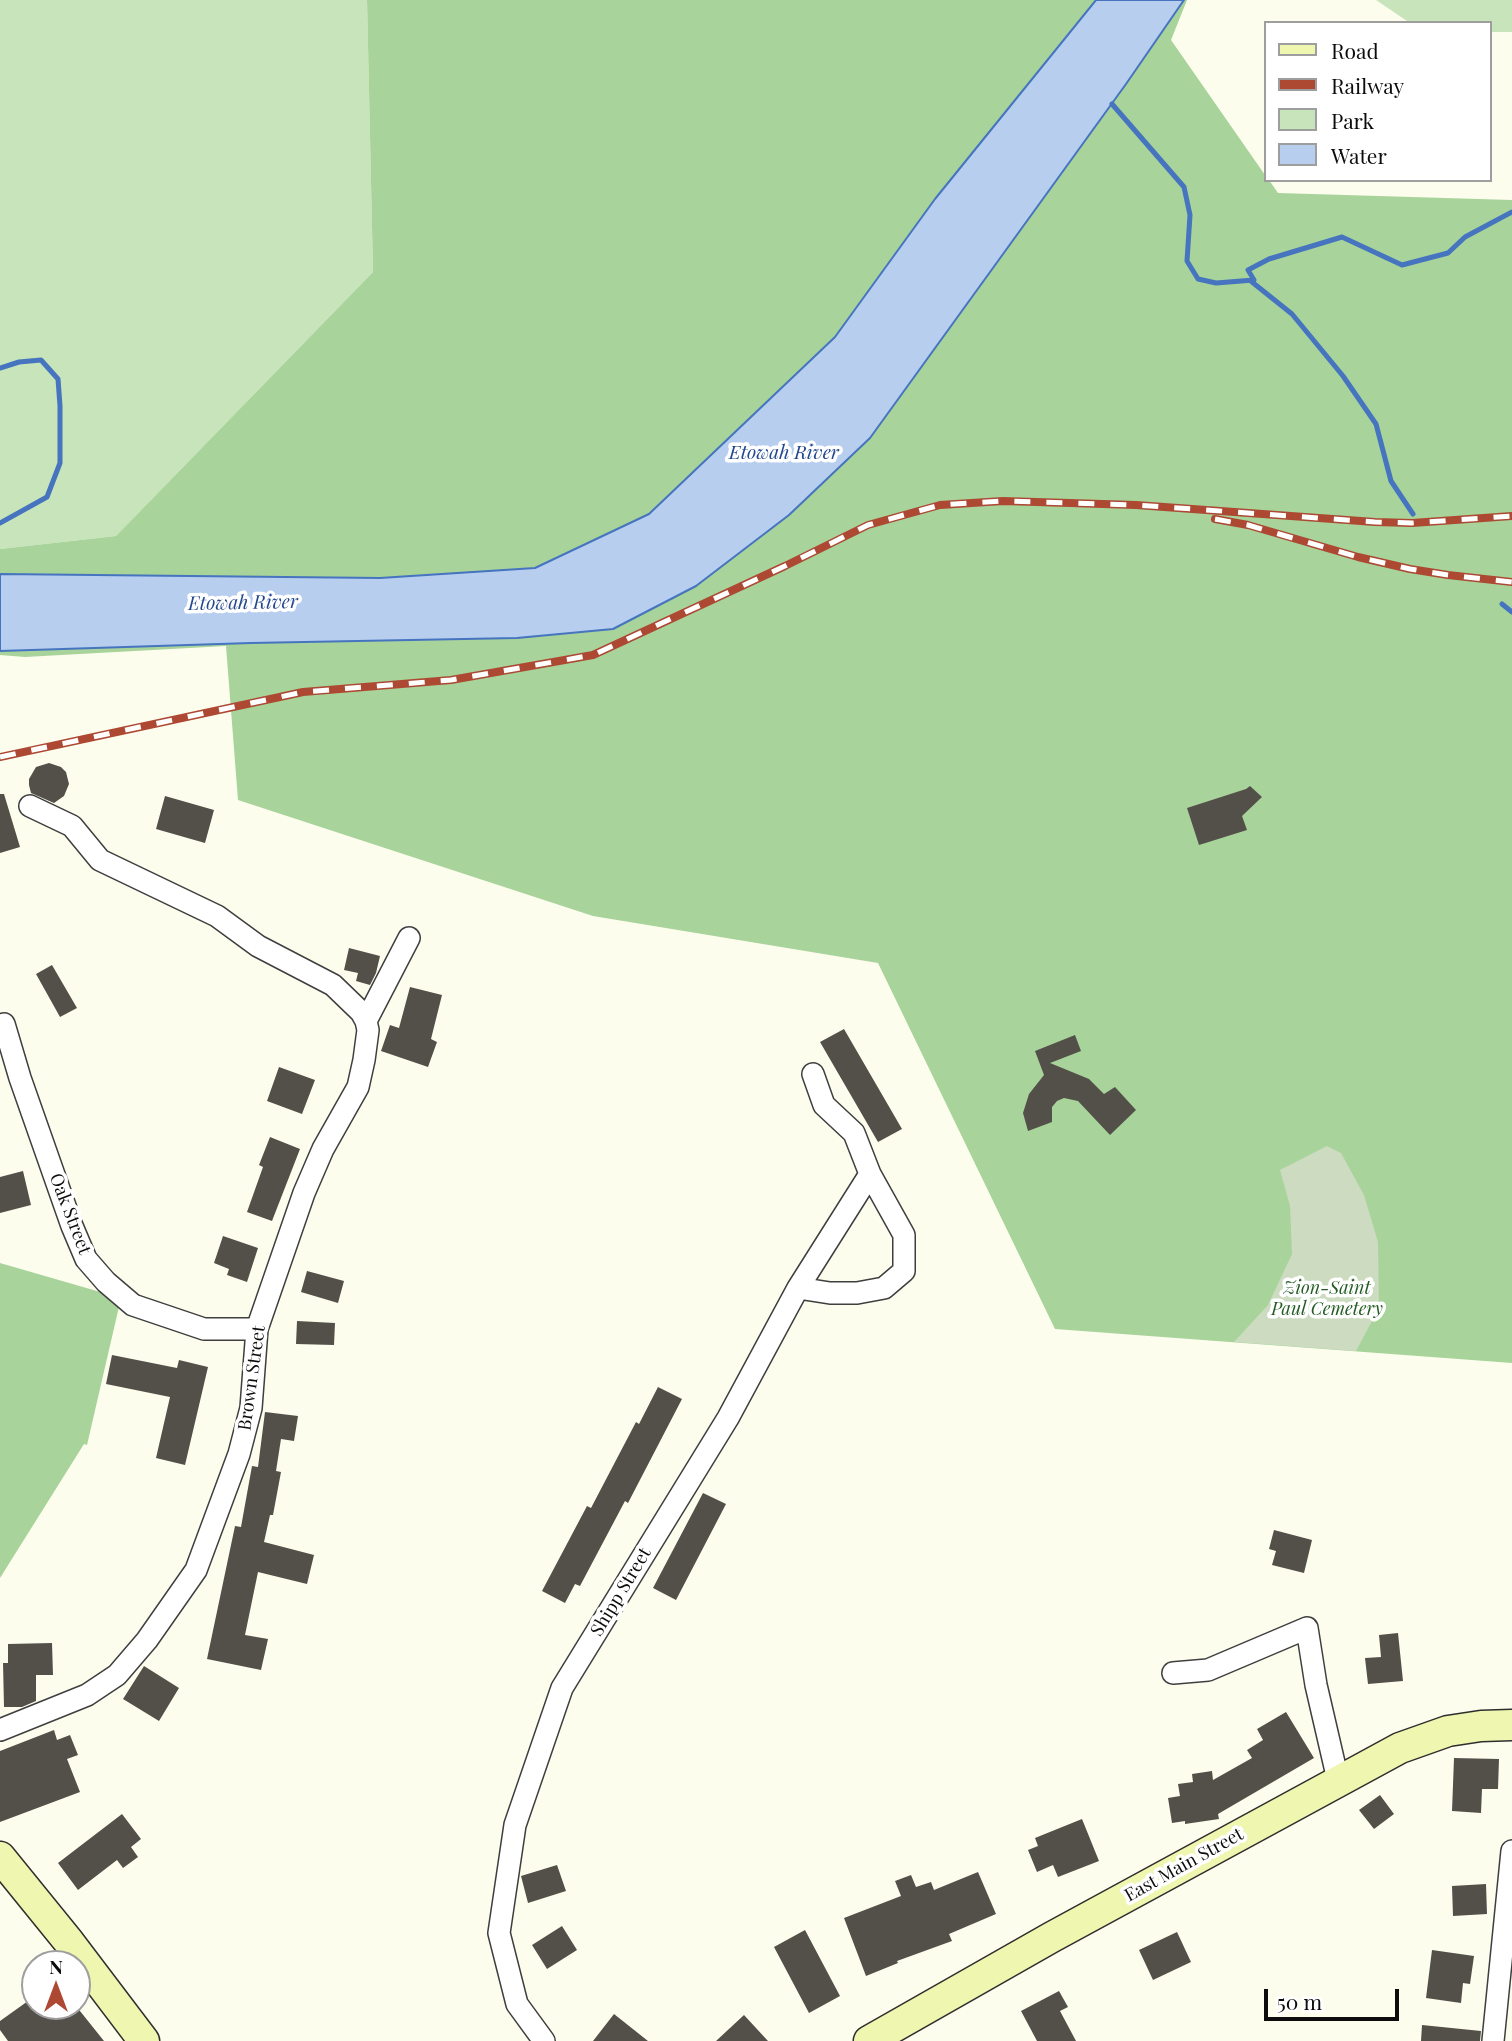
<!DOCTYPE html>
<html>
<head>
<meta charset="utf-8">
<style>
  body { margin:0 }
  #map { position:relative; width:1512px; height:2041px; overflow:hidden; background:#fdfded; font-family:"Playfair Display",serif }
  canvas { display:block }
  .legend { position:absolute; left:1264px; top:21px; width:228px; height:161px; box-sizing:border-box; background:#fff; border:2px solid #9e9e9e; margin:0; padding:9px 12px; list-style:none; font-size:21px; color:#0c0c0c }
  .legend li { display:flex; align-items:center; gap:14px; height:35px }
  .legend b { width:35px; border:2px solid #9e9e9e }
  .north { position:absolute; left:21px; top:1950px; width:70px; height:70px; box-sizing:border-box; background:#fff; border:2px solid #9e9e9e; border-radius:50%; rotate:0deg; font-size:19px; font-weight:700; line-height:28px; text-align:center; color:#0c0c0c }
  .north::after { content:''; display:block; margin:auto; width:24px; height:32px; background:#ad4833; clip-path:polygon(50% 0,100% 100%,50% 72%,0 100%) }
  .scale { position:absolute; left:1264px; top:1989px; width:135px; height:32px; box-sizing:border-box; border:4px solid #0c0c0c; border-top:0; padding-left:9px; font-size:21px; line-height:24px; white-space:nowrap; color:#0c0c0c; -webkit-text-stroke:5px #fff; paint-order:stroke }
</style>
</head>
<body>
<div id="map">
<canvas width="1512" height="2041"></canvas>
<ul class="legend">
<li><b style="height:9px;background:#eff6af"></b>Road</li>
<li><b style="height:9px;background:#ad4833"></b>Railway</li>
<li><b style="height:19px;background:#c7e4ba"></b>Park</li>
<li><b style="height:19px;background:#b7ceef"></b>Water</li>
</ul>
<div class="north">N</div>
<div class="scale">50 m</div>
</div>
<script>
const context = document.querySelector('canvas').getContext('2d');
context.lineJoin = 'round';
function paint(path, color) {
  context.fillStyle = color;
  context.fill(path, 'evenodd');
}
function shape(rows) {
  const path = new Path2D();
  for (const r of rows) {
    path.moveTo(r[0], r[1]);
    for (let i = 2; i < r.length; i += 2) path.lineTo(r[i], r[i + 1]);
  }
  return path;
}
function trace(path, color, width, dash) {
  context.strokeStyle = color;
  context.lineWidth = width;
  context.lineCap = dash ? 'butt' : 'round';
  context.setLineDash(dash || []);
  context.stroke(path);
}
function label(font, color, halo, rows, align = 'center') {
  context.font = font + ' "Playfair Display",serif';
  context.lineWidth = 7;
  context.setLineDash([]);
  context.textBaseline = 'middle';
  context.strokeStyle = halo;
  context.fillStyle = color;
  for (const [text, x, y, turn = 0] of rows) {
    context.save();
    context.translate(x, y);
    context.rotate((+turn || 0) * Math.PI / 180);
    context.textAlign = isNaN(turn) ? turn : align;
    if (halo) context.strokeText(text, 0, 0);
    context.fillText(text, 0, 0);
    context.restore();
  }
}
paint(shape([
  [0,0,367,0,373,272,116,536,0,549],
  [1376,0,1512,0,1512,32,1489,32,1489,23,1410,23]
]), '#c7e4ba');
paint(shape([
  [367,0,1187,0,1171,40,1265,175,1265,180,1269,180,1278,193,1512,200,1512,1363,1055,1329,878,963,593,916,238,800,226,646,25,657,0,655,0,549,116,536,373,272],
  [0,1263,121,1298,87,1445,84,1444,0,1578]
]), '#a8d39b');
paint(shape([
  [1327,1146,1341,1153,1364,1195,1378,1242,1379,1308,1356,1351,1234,1342,1268,1305,1292,1254,1290,1206,1280,1170]
]), '#cddcc1');
const water = shape([
  [1096,0,1184,0,1126,84,870,438,789,515,696,586,613,629,517,638,251,643,0,651,0,574,380,578,535,568,649,514,835,337,935,199,1096,0]
]);
paint(water, '#b7ceef');
trace(water, '#4674bf', 2);
trace(shape([
  [1112,104,1184,187,1190,215,1187,261,1198,279,1216,283,1254,280],
  [0,368,19,362,41,360,58,379,60,406,60,463,47,497,0,523],
  [1413,514,1391,481,1376,424,1343,376,1292,314,1252,282,1254,280,1248,270,1269,259,1342,237,1402,265,1448,253,1465,237,1512,212],
  [1502,604,1512,612]
]), '#4674bf', 5);
paint(shape([
  [49,763,61,767,66,772,69,784,64,796,54,803,31,793,29,785,29,779,36,767],
  [1250,786,1262,797,1242,816,1247,830,1199,845,1187,808,1246,789],
  [0,794,4,794,20,847,0,853],
  [165,796,214,810,205,843,156,829],
  [349,948,380,956,376,973,370,985,356,981,358,973,344,970],
  [52,965,77,1008,60,1017,36,974],
  [410,987,442,995,431,1039,437,1042,428,1067,381,1051,390,1025,399,1028],
  [844,1029,902,1129,878,1142,820,1042],
  [1075,1035,1081,1051,1050,1063,1089,1079,1104,1094,1115,1087,1136,1110,1110,1135,1078,1101,1064,1098,1057,1101,1052,1107,1052,1122,1028,1131,1023,1113,1029,1094,1044,1075,1035,1051],
  [279,1067,315,1080,302,1114,267,1101],
  [270,1137,300,1149,272,1221,247,1212,263,1167,259,1165],
  [23,1171,31,1205,0,1213,0,1177],
  [223,1236,258,1248,247,1282,227,1275,229,1269,214,1263],
  [307,1271,344,1281,338,1303,301,1292],
  [297,1321,335,1323,334,1345,296,1344],
  [112,1355,177,1368,179,1360,208,1367,185,1465,156,1458,170,1397,106,1384],
  [658,1387,682,1399,628,1503,625,1501,580,1586,575,1584,565,1603,542,1591,587,1506,591,1508,636,1422,639,1424],
  [265,1412,298,1416,294,1441,281,1439,276,1471,281,1472,273,1515,270,1515,264,1542,314,1555,307,1584,258,1572,245,1635,268,1639,261,1670,207,1659,235,1526,241,1527,252,1466,258,1467],
  [703,1493,726,1504,676,1600,653,1588],
  [1274,1530,1312,1540,1304,1573,1272,1565,1276,1551,1269,1549],
  [1398,1633,1403,1681,1368,1684,1365,1658,1381,1657,1379,1635],
  [52,1643,53,1675,36,1675,36,1701,22,1707,4,1707,3,1663,8,1663,8,1644],
  [144,1666,179,1688,159,1721,123,1699],
  [1286,1712,1314,1758,1218,1814,1219,1819,1185,1824,1185,1821,1172,1823,1168,1798,1180,1796,1178,1784,1193,1782,1192,1774,1212,1771,1213,1780,1252,1758,1247,1750,1263,1740,1257,1729],
  [54,1730,57,1740,70,1735,78,1755,67,1759,80,1792,0,1822,0,1751],
  [1454,1758,1499,1759,1498,1789,1482,1789,1481,1813,1452,1811],
  [1380,1795,1394,1814,1374,1829,1359,1810],
  [122,1814,141,1839,131,1847,138,1857,123,1868,117,1860,78,1890,58,1863],
  [1082,1819,1099,1861,1058,1877,1053,1865,1037,1872,1028,1850,1038,1846,1035,1838],
  [557,1865,566,1891,528,1903,521,1876],
  [978,1872,996,1914,949,1934,952,1941,897,1961,898,1963,866,1976,844,1918,901,1896,895,1881,911,1875,916,1887,931,1882,934,1890],
  [1486,1884,1487,1914,1453,1916,1452,1886],
  [562,1926,577,1950,547,1969,532,1945],
  [805,1930,840,1996,809,2013,774,1947],
  [1177,1932,1191,1962,1153,1980,1139,1950],
  [1432,1950,1474,1956,1470,1984,1463,1983,1461,2003,1426,1998],
  [1059,1991,1068,2007,1060,2011,1076,2041,1037,2041,1021,2011],
  [35,1996,35,2006,76,2006,104,2041,8,2041,0,2030,0,2021],
  [614,2014,648,2041,593,2041],
  [744,2015,768,2041,716,2041],
  [1422,2025,1481,2031,1480,2041,1421,2041]
]), '#53504a');
const minor = shape([
  [366,1021,409,938],
  [4,1024,20,1078,72,1226,86,1259,106,1282,133,1305,204,1329,257,1329],
  [798,1288,830,1293,857,1293,884,1288,904,1271,904,1235,870,1174,854,1133,824,1105,813,1074],
  [1173,1673,1208,1670,1307,1628,1316,1685,1338,1780],
  [0,1730,87,1695,117,1675,147,1640,196,1570,239,1454,251,1408,257,1329,304,1193,323,1149,358,1087,364,1060,368,1030,366,1021,361,1012,333,985,258,946,217,916,100,860,72,826,30,806],
  [544,2041,517,2004,499,1933,515,1825,562,1688,728,1418,798,1288,870,1174],
  [1493,2041,1512,1851]
]);
const secondary = shape([
  [0,1857,69,1942,144,2041],
  [869,2041,1052,1937,1400,1748,1448,1731,1481,1726,1512,1725]
]);
trace(minor, '#3f3f3f', 24);
trace(secondary, '#2e2e2e', 33);
trace(minor, '#fff', 21);
trace(secondary, '#eff6af', 30);
const rail = shape([
  [1215,519,1248,525,1358,557,1410,569,1448,575,1512,582],
  [0,757,303,692,451,680,593,655,785,566,868,525,940,505,1003,501,1136,505,1375,522,1412,523,1512,516]
]);
trace(rail, '#ad4833', 8);
trace(rail, '#fff', 5, [16]);
label('18px', '#0c0c0c', '#fff', [
  ["Oak Street",70,1214,69],
  ["Brown Street",252,1378,-82],
  ["Shipp Street",621,1592,-59],
  ["East Main Street",1184,1865,-29]
]);
label('italic 18px', '#245d24', '#fff', [
  ["Zion-Saint",1327,1288],
  ["Paul Cemetery",1327,1309]
]);
label('italic 19px', '#234890', '#fff', [
  ["Etowah River",784,453],
  ["Etowah River",243,603,-1]
]);
</script>
</body>
</html>
